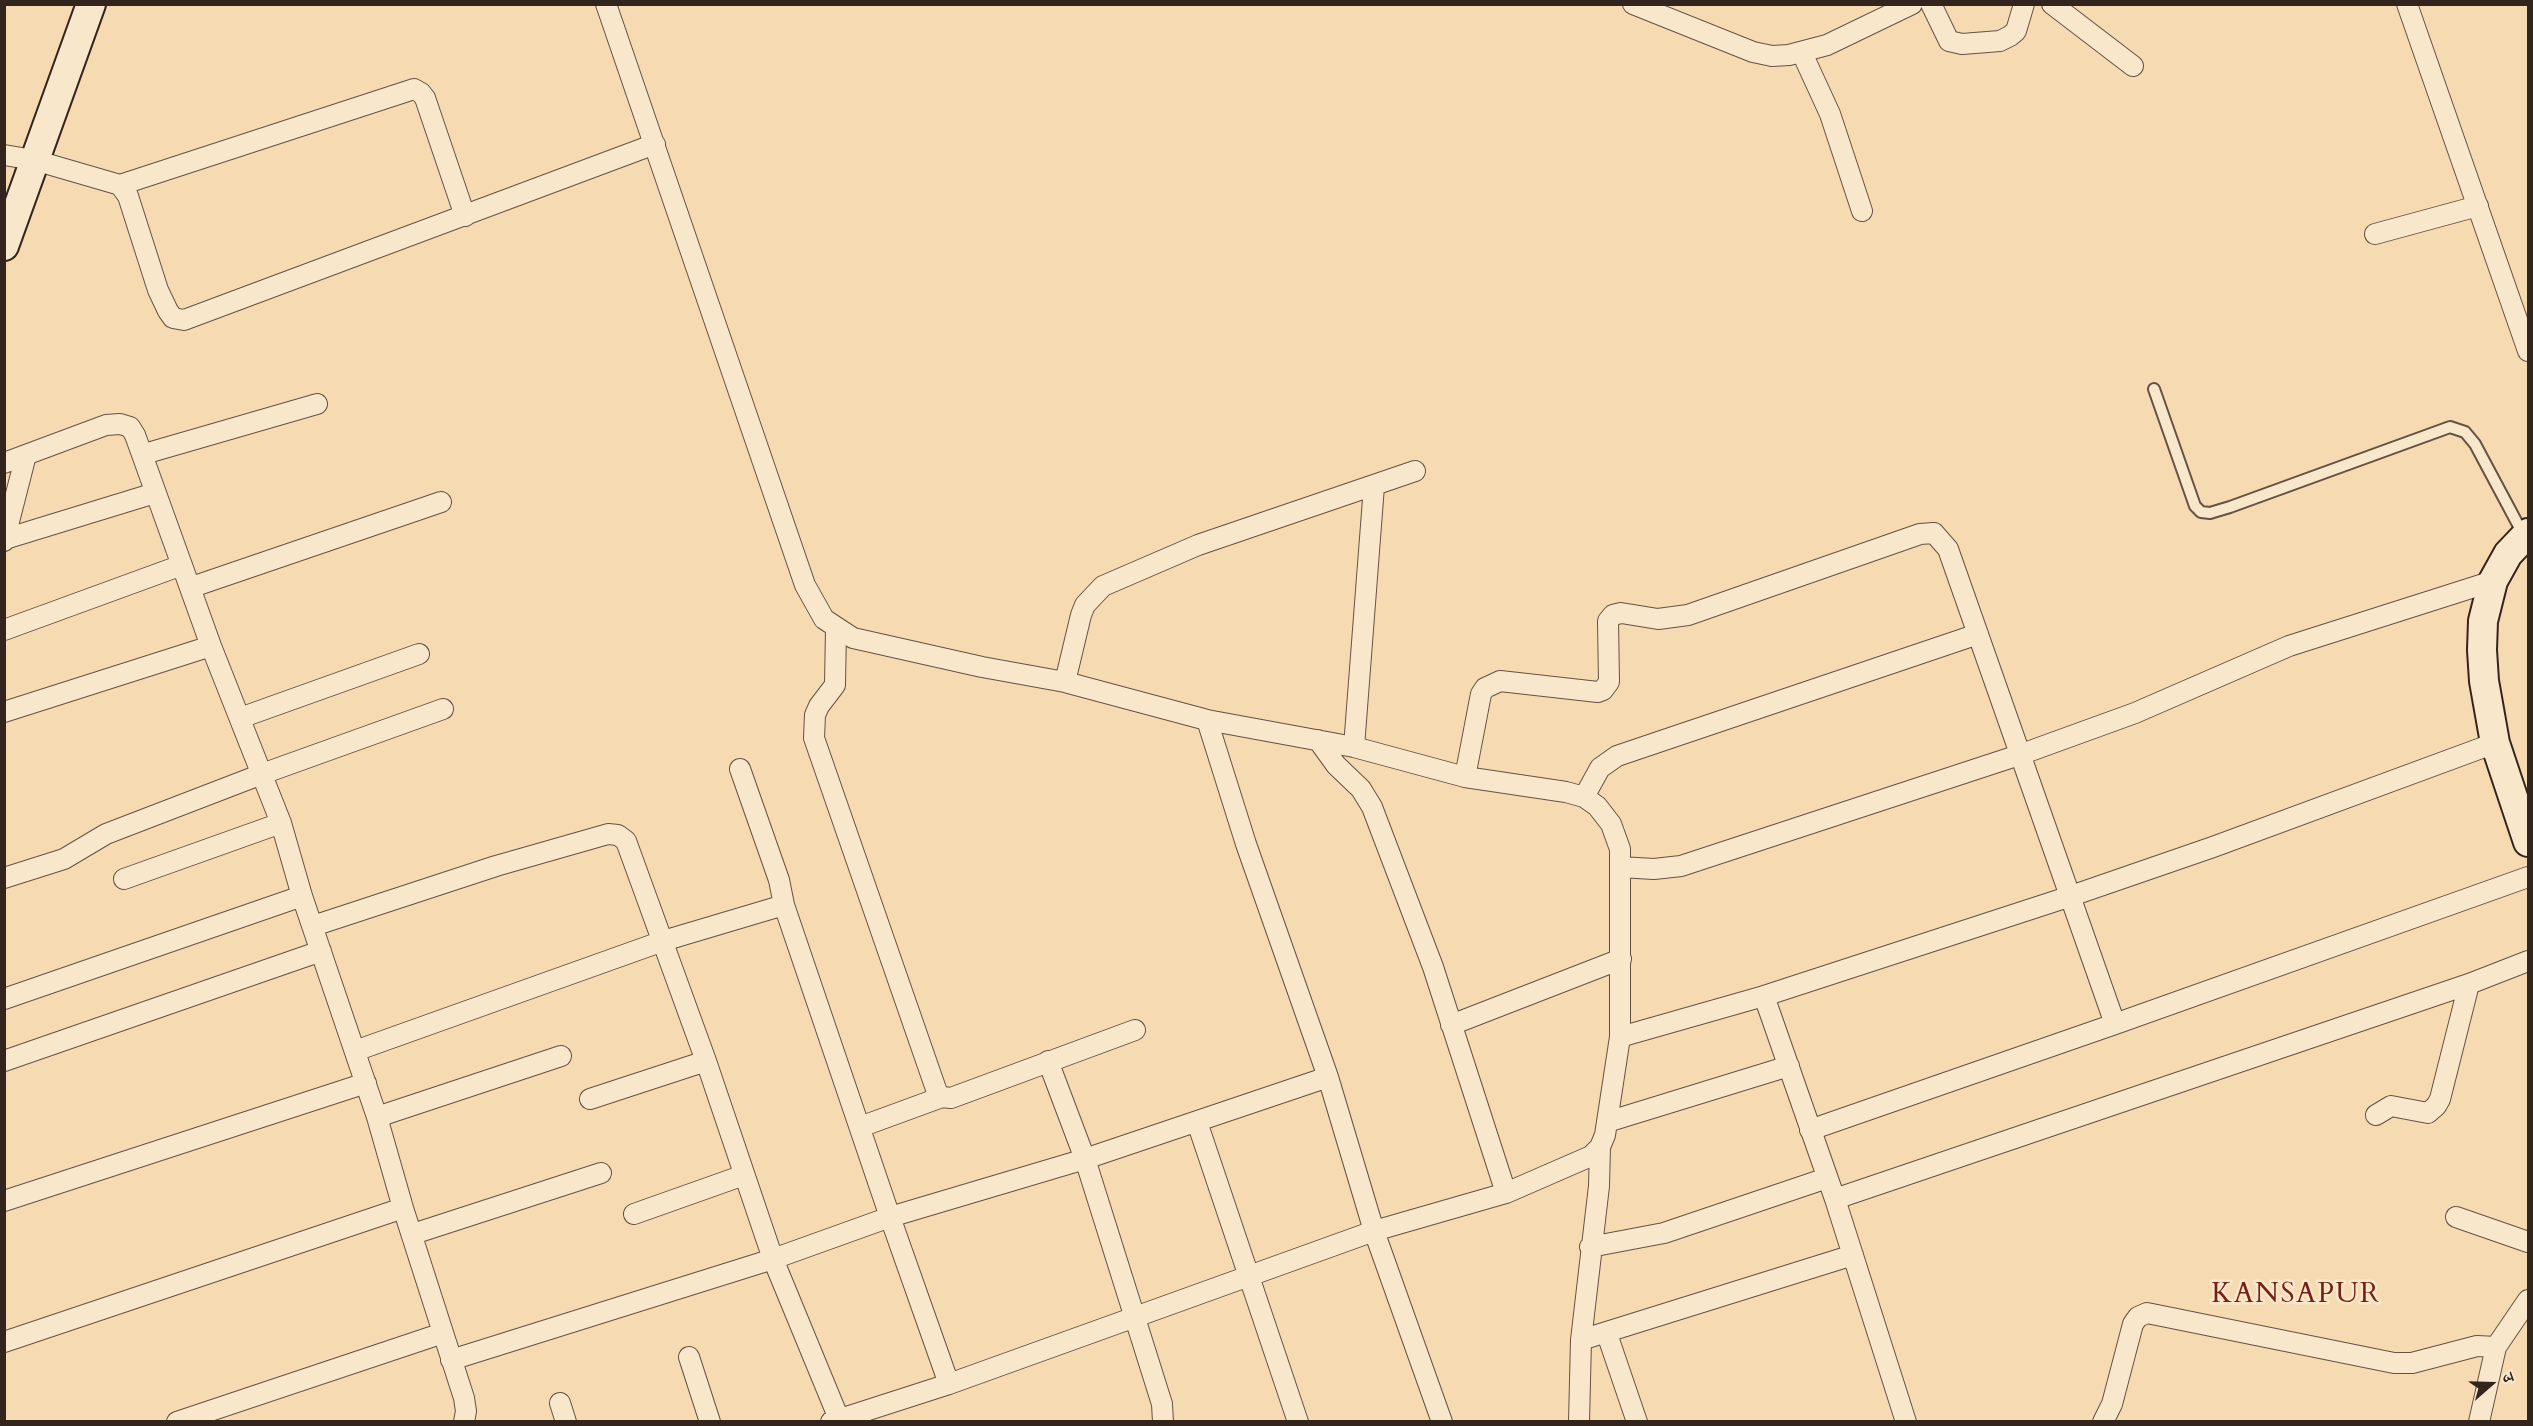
<!DOCTYPE html>
<html>
<head>
<meta charset="utf-8">
<style>
  body { margin:0 }
  #map { position:relative; width:2533px; height:1426px; overflow:hidden; background:#f6dab1; font-family:Cardo,"Noto Serif Devanagari",serif }
  canvas { display:block }
  .frame { position:absolute; inset:0; border:6px solid #34241e; pointer-events:none }
  .north { position:absolute; left:2461px; top:1354px; width:60px; height:60px; -webkit-text-stroke:4px #f9e7cc; paint-order:stroke; rotate:70deg; font-size:16px; font-weight:700; line-height:24px; text-align:center; color:#34241e }
  .north::after { content:''; display:block; margin:auto; width:21px; height:27px; background:#34241e; clip-path:polygon(50% 0,100% 100%,50% 72%,0 100%) }
</style>
</head>
<body>
<div id="map">
<canvas width="2533" height="1426"></canvas>
<div class="frame"></div>
<div class="north">उ</div>
</div>
<script>
const context = document.querySelector('canvas').getContext('2d');
context.lineJoin = 'round';
function shape(rows) {
  const path = new Path2D();
  for (const r of rows) {
    path.moveTo(r[0], r[1]);
    for (let i = 2; i < r.length; i += 2) path.lineTo(r[i], r[i + 1]);
  }
  return path;
}
function trace(path, color, width, dash) {
  context.strokeStyle = color;
  context.lineWidth = width;
  context.lineCap = dash ? 'butt' : 'round';
  context.setLineDash(dash || []);
  context.stroke(path);
}
function label(font, color, halo, rows, align = 'center') {
  context.font = font + ' Cardo,serif';
  context.lineWidth = 5;
  context.setLineDash([]);
  context.textBaseline = 'middle';
  context.strokeStyle = halo;
  context.fillStyle = color;
  for (const [text, x, y, turn = 0] of rows) {
    context.save();
    context.translate(x, y);
    context.rotate((+turn || 0) * Math.PI / 180);
    context.textAlign = isNaN(turn) ? turn : align;
    if (halo) context.strokeText(text, 0, 0);
    context.fillText(text, 0, 0);
    context.restore();
  }
}
const lane = shape([
  [2154,389,2195,506,2201,512,2210,513,2230,507,2450,427,2465,432,2475,444,2523,534]
]);
const street = shape([
  [606,4,805,585,824,619,853,638,982,667,1065,682,1207,720,1354,747,1465,777,1566,792,1584,797,1597,806,1611,824,1620,849,1620,1037],
  [1633,4,1753,52,1772,56,1789,55,1827,45,1912,4],
  [1931,4,1949,41,1962,44,2000,41,2010,36,2016,31,2024,4],
  [2052,4,2133,66],
  [2407,4,2528,351],
  [1802,53,1830,114,1862,211],
  [4,155,34,160,120,185,128,196,158,290,168,311,173,318,184,320,655,144],
  [120,185,414,89,421,93,425,98,465,216],
  [2375,234,2478,206],
  [144,454,317,404],
  [4,463,106,425,120,424,130,427,135,435,211,646,281,823,302,896,377,1117,403,1208,464,1398,466,1411,464,1422],
  [5,539,155,493],
  [4,541,26,455],
  [192,587,441,502],
  [836,628,835,685,819,706,815,715,814,738,937,1092,942,1097,951,1098,1135,1030],
  [4,630,182,565],
  [1065,682,1081,615,1085,605,1103,586,1198,545,1415,471],
  [4,712,211,646],
  [240,718,419,654],
  [1207,720,1246,844,1328,1077,1374,1231,1442,1422],
  [1318,740,1336,765,1361,789,1372,807,1433,967,1506,1193],
  [1354,747,1374,486],
  [740,769,779,880,784,905,890,1217,949,1384],
  [1465,777,1481,694,1485,688,1500,681,1598,692,1603,690,1609,682,1608,621,1613,615,1621,613,1658,619,1688,615,1920,534,1934,533,1948,549,2115,1024],
  [1584,797,1600,768,1617,756,1978,634],
  [1620,867,1654,869,1681,866,2022,754,2135,713,2289,646,2493,581],
  [4,878,64,859,106,834,262,774,443,709],
  [124,879,281,823],
  [313,926,496,866,608,834,618,835,626,841,706,1061,773,1259,839,1419],
  [1764,996,1835,1199,1906,1422],
  [4,999,302,896],
  [1451,1025,1621,959],
  [355,1051,663,941,784,905],
  [4,1061,321,951],
  [1048,1061,1085,1159,1162,1404,1163,1422],
  [590,1099,706,1061],
  [2376,1115,2391,1106,2428,1113,2436,1106,2440,1099,2469,984],
  [377,1117,561,1056],
  [1197,1122,1298,1422],
  [1607,1122,1789,1066],
  [860,1127,942,1097],
  [1810,1130,2115,1024,2528,877],
  [1835,1199,2469,984,2528,961],
  [4,1201,366,1083],
  [634,1214,744,1175],
  [2456,1217,2528,1242],
  [413,1234,601,1173],
  [1590,1247,1664,1233,1827,1178],
  [1607,1334,1637,1422],
  [1581,1340,1853,1255],
  [4,1342,403,1208],
  [689,1357,710,1422],
  [451,1360,773,1259,890,1217,1085,1159,1328,1077],
  [560,1403,566,1422],
  [177,1422,443,1333],
  [831,1422,949,1384,1374,1231,1506,1193,1591,1156,1600,1147,1605,1135,1620,1037,1764,996,2071,896,2213,847,2495,743],
  [1579,1422,1581,1340,1599,1186,1600,1147],
  [2103,1422,2112,1404,2133,1324,2138,1317,2147,1313,2394,1363,2412,1363,2477,1346,2496,1347],
  [2479,1422,2496,1347,2528,1300]
]);
const secondary = shape([
  [4,246,91,4],
  [2528,533,2508,554,2493,581,2483,621,2482,650,2484,681,2495,743,2528,842]
]);
trace(lane, '#645243', 14);
trace(street, '#645243', 22);
trace(secondary, '#34241e', 32);
trace(lane, '#f9e7cc', 10);
trace(street, '#f9e7cc', 20);
trace(secondary, '#f9e7cc', 28);
context.letterSpacing = '1.5px';
label('28px', '#7a1f14', '#f9e7cc', [
  ["KANSAPUR",2296,1296]
]);
context.letterSpacing = '0px';
</script>
</body>
</html>
